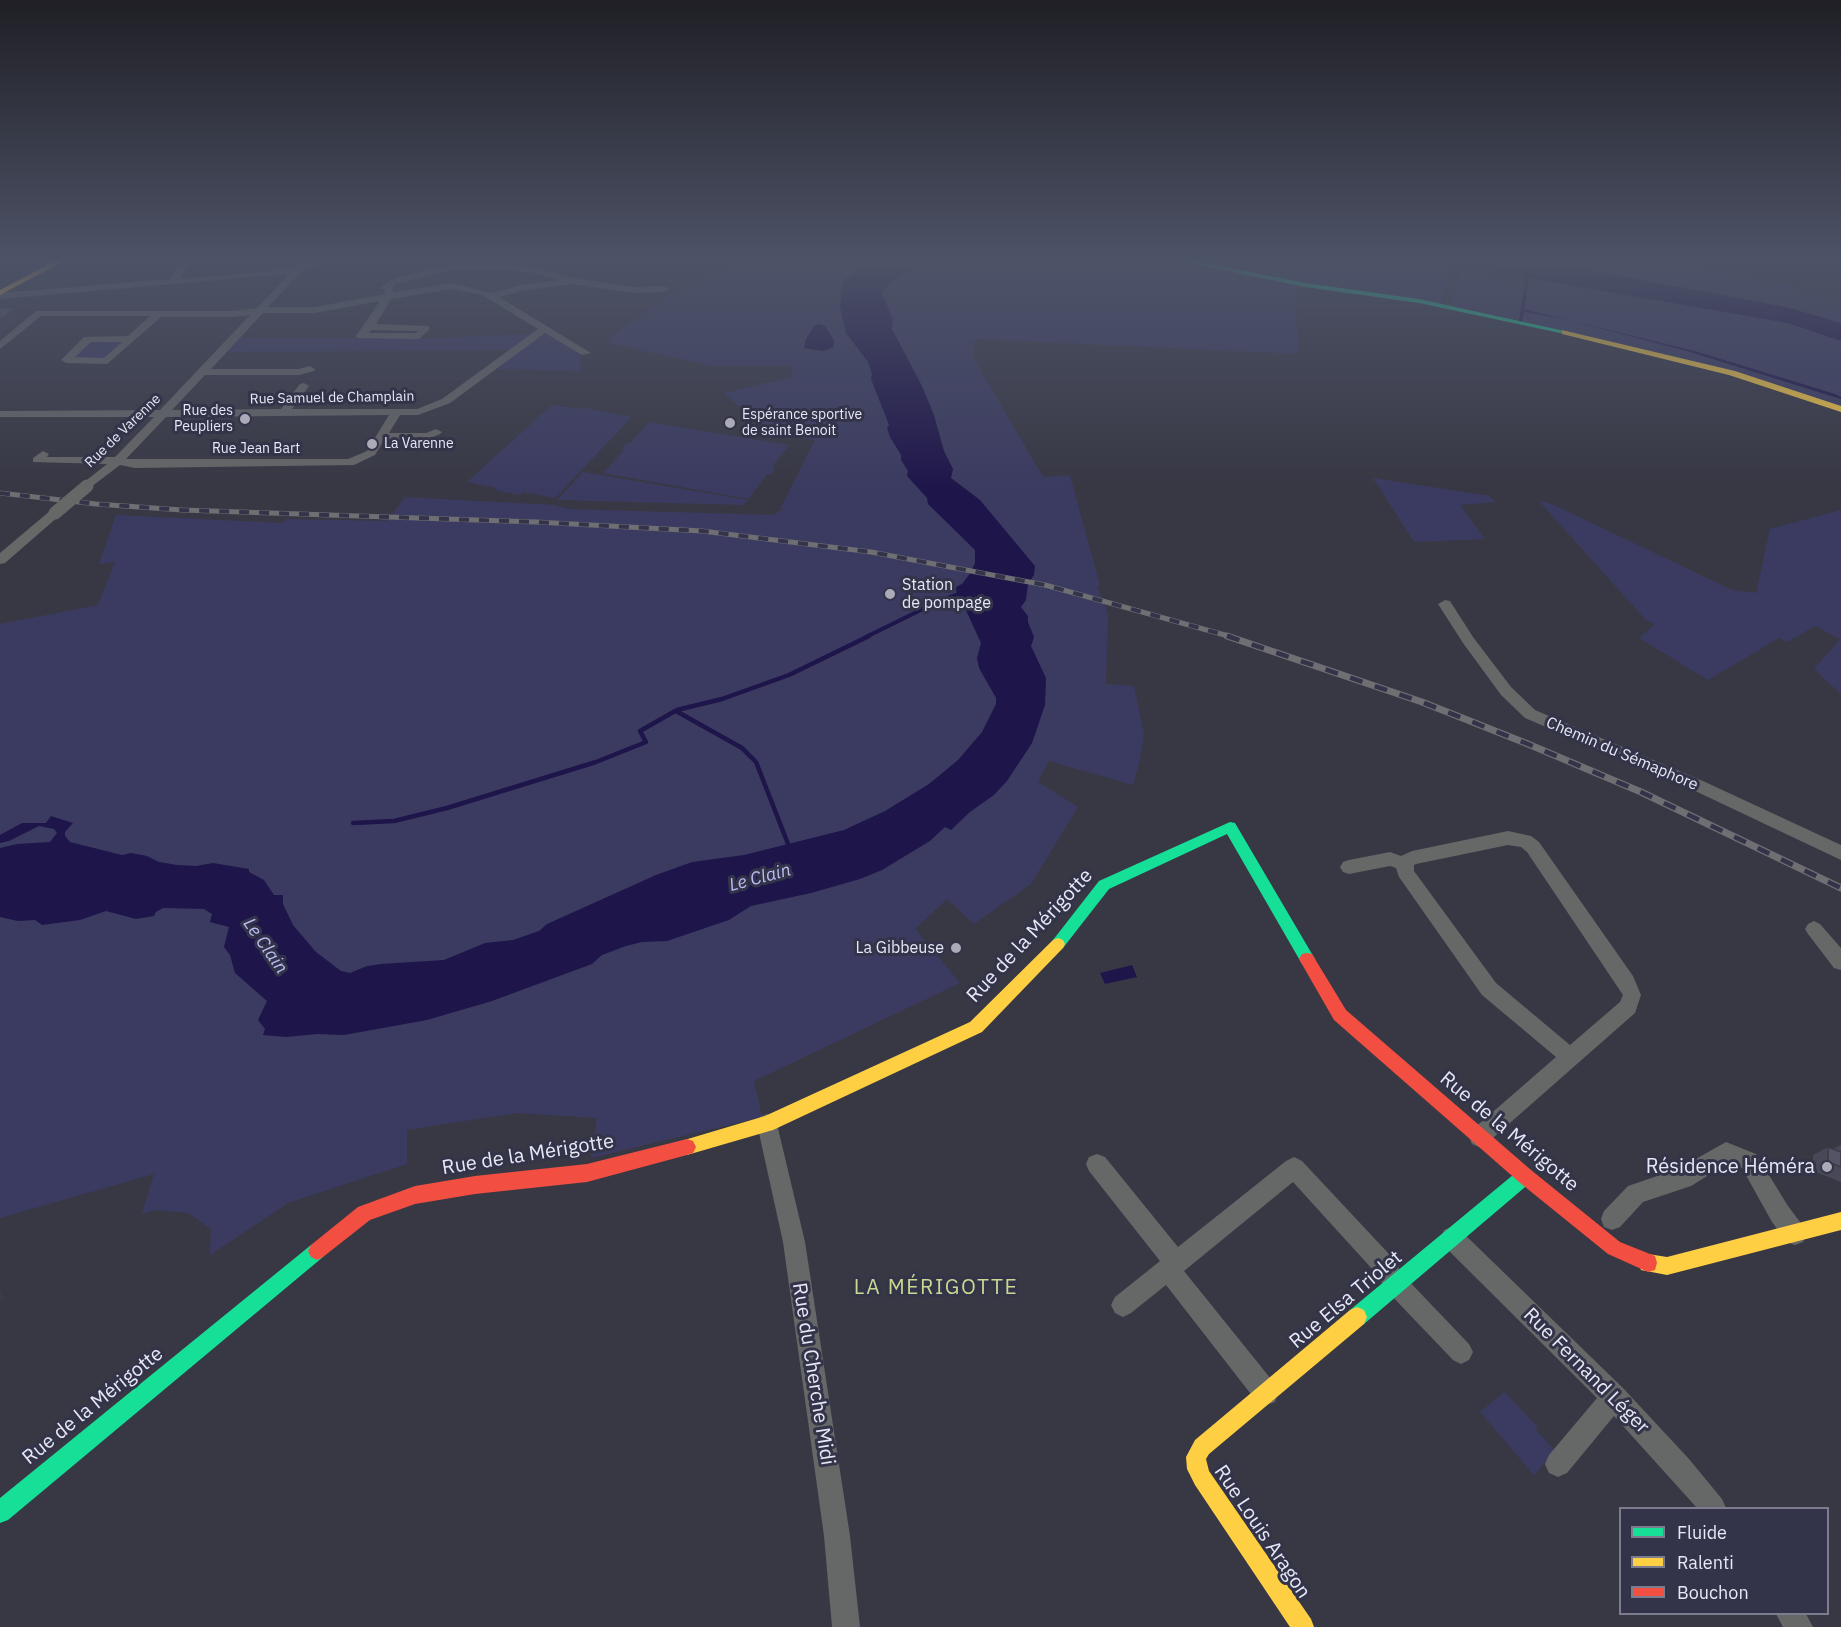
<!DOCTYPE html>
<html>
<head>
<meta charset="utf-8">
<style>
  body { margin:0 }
  #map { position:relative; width:1841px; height:1627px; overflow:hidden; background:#383844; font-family:"IBM Plex Sans",sans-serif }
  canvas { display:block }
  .legend { position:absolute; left:1619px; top:1507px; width:210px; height:108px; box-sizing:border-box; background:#333449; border:2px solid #7b7c8e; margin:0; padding:8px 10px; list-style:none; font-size:18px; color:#e7e8f6 }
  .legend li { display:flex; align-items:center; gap:12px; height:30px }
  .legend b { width:30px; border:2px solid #7b7c8e }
</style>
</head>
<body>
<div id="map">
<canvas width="1841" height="1627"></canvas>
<ul class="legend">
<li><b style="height:8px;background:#16e098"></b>Fluide</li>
<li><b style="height:8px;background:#ffcf43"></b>Ralenti</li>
<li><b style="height:8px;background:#f24e42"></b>Bouchon</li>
</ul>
</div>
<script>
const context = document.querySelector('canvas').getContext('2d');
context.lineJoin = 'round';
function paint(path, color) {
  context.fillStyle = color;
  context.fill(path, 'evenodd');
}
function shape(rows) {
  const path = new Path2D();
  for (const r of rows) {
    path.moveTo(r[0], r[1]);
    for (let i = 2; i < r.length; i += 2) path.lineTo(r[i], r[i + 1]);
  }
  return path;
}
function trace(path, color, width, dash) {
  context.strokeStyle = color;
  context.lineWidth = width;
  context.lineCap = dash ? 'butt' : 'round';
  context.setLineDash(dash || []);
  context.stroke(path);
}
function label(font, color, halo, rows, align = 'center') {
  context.font = font + ' "IBM Plex Sans",sans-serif';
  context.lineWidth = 6;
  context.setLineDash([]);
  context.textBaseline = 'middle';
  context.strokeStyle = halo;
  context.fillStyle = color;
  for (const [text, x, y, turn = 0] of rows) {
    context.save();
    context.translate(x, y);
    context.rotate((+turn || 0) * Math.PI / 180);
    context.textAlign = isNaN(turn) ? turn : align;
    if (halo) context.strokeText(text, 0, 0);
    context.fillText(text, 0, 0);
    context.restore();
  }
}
paint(shape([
  [746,262,1437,262,1450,264,1441,305,1295,283,1298,354,975,339,973,357,1043,477,1070,475,1100,586,1097,587,1108,613,1106,684,1134,686,1144,734,1140,760,1133,785,1049,761,1038,782,1078,807,1031,884,974,924,947,899,915,929,960,983,754,1081,762,1117,591,1158,597,1118,516,1113,407,1130,407,1164,288,1203,210,1255,211,1229,188,1213,156,1210,142,1214,154,1174,0,1218,0,624,98,605,115,562,99,564,116,515,283,523,287,519,387,521,405,497,554,505,569,509,773,515,783,509,781,507,815,440,767,432,724,393,792,377,792,366,713,366,612,344,606,340,683,286],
  [1531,262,1676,262,1730,272,1825,295,1841,301,1841,324,1790,308,1731,296],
  [1459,272,1525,284,1519,321,1451,307],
  [1529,278,1788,323,1841,341,1841,409,1798,394,1522,322],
  [545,331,580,353,581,371,497,369],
  [531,334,510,350,227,352,238,338,435,338],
  [90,341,126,341,107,359,70,359],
  [552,405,578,409,581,407,632,417,555,498,523,492,520,495,495,490,497,488,467,482],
  [649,422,789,445,772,467,775,468,771,475,767,474,749,499,603,473,624,450,621,449,627,443,630,443],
  [583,472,748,500,744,505,557,500],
  [1373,478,1490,496,1495,502,1460,505,1485,539,1414,542],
  [1538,500,1554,505,1732,590,1756,593,1770,529,1841,510,1841,694,1814,669,1840,639,1815,626,1787,642,1779,638,1708,680,1639,638,1655,624,1645,619],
  [1504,1392,1538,1427,1536,1430,1555,1451,1534,1475,1480,1412]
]), '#3b3b61');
paint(shape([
  [872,262,925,262,891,282,882,293,893,320,892,329,922,386,934,415,944,451,953,469,951,478,980,500,1035,566,1034,575,1028,584,1026,600,1021,607,1028,616,1028,622,1034,637,1031,646,1046,678,1045,705,1032,743,1007,781,994,795,970,812,951,830,945,827,930,841,882,870,860,879,811,893,751,906,729,920,667,941,642,942,626,946,602,955,592,964,492,1001,427,1020,344,1035,317,1034,286,1037,263,1035,265,1029,258,1020,267,1001,235,973,230,955,224,947,229,927,210,922,212,914,204,909,163,908,156,912,154,916,136,919,106,911,80,920,42,925,35,920,18,921,0,917,0,848,17,844,50,842,57,833,54,829,39,826,9,841,0,843,0,835,22,823,46,823,51,816,73,823,65,832,65,836,70,842,122,855,131,853,147,856,159,862,177,865,196,866,213,863,249,869,249,872,264,880,274,895,283,895,283,904,293,925,316,952,341,971,350,973,367,966,381,964,444,960,485,943,513,940,539,931,547,924,656,875,692,862,744,855,844,830,885,811,929,784,958,760,982,732,996,704,996,698,979,668,977,658,981,643,964,606,957,600,956,587,962,584,971,572,975,563,975,550,928,504,927,498,907,476,908,471,901,460,901,455,890,437,887,428,889,425,871,379,872,374,868,362,846,333,840,307,843,280],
  [1437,262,1531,262,1561,265,1790,308,1837,322,1841,324,1841,341,1788,323,1529,278,1524,309,1698,352,1835,394,1841,397,1841,399,1687,351,1564,319,1524,312,1522,322,1519,321,1526,275],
  [820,324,826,327,834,341,833,347,824,351,804,348,806,339,815,325],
  [1132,965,1137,977,1105,984,1100,973]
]), '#1e154a');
trace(shape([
  [866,637,939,601,962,593]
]), '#1e154a', 4);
trace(shape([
  [676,711,742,748,756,762,790,849],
  [353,823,394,821,447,808,596,762,646,742,640,731,677,710,722,699,789,675,869,636]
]), '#1e154a', 4.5);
paint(shape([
  [181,262,190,262,180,279,271,271,315,262,328,262,301,272,268,307,314,307,386,294,382,287,390,280,451,264,511,264,536,267,572,278,634,287,664,286,669,289,664,292,634,293,571,284,522,291,499,297,591,353,582,355,545,333,450,403,418,415,400,415,389,433,426,433,436,429,442,432,440,434,428,439,384,440,375,455,354,465,135,468,120,465,87,490,81,486,83,483,107,464,33,462,33,458,43,451,49,454,47,457,115,457,154,417,0,417,0,411,160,410,250,315,232,317,161,317,107,364,66,363,61,360,84,337,128,336,150,316,41,316,0,349,0,341,36,311,232,311,257,308,289,274,0,299,0,293,170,279,181,262],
  [451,270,511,270,535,273,558,280,521,285,492,293,452,283,394,292,392,288,396,284,451,270],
  [452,289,482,295,538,329,442,399,417,409,292,409,309,386,304,383,300,384,281,409,172,410,205,375,299,375,314,371,315,369,310,366,299,369,211,369,263,313,314,313,380,301,356,336,357,338,419,339,429,330,429,326,376,324,391,299,452,289],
  [371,330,418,331,416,333,369,333,371,330],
  [91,342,122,342,104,358,75,357,91,342],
  [389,415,367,451,348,459,126,459,166,417,389,415],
  [1009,262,1023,262,1002,270,997,267,1009,262],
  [55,509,61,513,59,516,5,563,0,564,0,553,51,510,55,509],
  [1445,600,1450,601,1473,637,1511,687,1535,710,1703,781,1841,845,1841,860,1691,789,1525,718,1501,695,1463,643,1438,604,1445,600],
  [1508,831,1531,836,1539,842,1633,976,1641,995,1635,1013,1486,1144,1479,1147,1472,1144,1469,1137,1472,1130,1556,1057,1482,995,1399,877,1396,868,1390,866,1349,874,1343,872,1340,867,1343,862,1349,860,1390,852,1401,856,1412,851,1508,831],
  [1508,845,1521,847,1527,852,1623,995,1620,1002,1570,1045,1496,983,1414,871,1414,865,1416,864,1508,845],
  [1814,921,1820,924,1841,948,1841,970,1834,968,1808,934,1805,929,1808,924,1814,921],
  [767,1114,774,1117,777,1124,805,1242,850,1536,860,1627,832,1627,824,1536,783,1242,757,1124,760,1117,767,1114],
  [1726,1142,1756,1154,1788,1206,1803,1226,1806,1234,1803,1242,1795,1245,1787,1242,1772,1222,1742,1168,1728,1163,1691,1186,1643,1202,1620,1227,1612,1230,1604,1227,1601,1219,1604,1211,1628,1186,1678,1169,1726,1142],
  [1097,1154,1105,1157,1178,1247,1286,1161,1294,1157,1302,1161,1389,1254,1404,1276,1469,1344,1473,1352,1469,1360,1461,1364,1453,1360,1388,1292,1373,1270,1293,1182,1184,1271,1275,1384,1278,1393,1275,1402,1266,1405,1257,1402,1166,1285,1131,1313,1123,1317,1115,1313,1111,1305,1115,1297,1160,1261,1089,1171,1086,1164,1089,1157,1097,1154],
  [1452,1227,1460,1230,1623,1388,1689,1459,1722,1499,1726,1508,1697,1508,1614,1416,1567,1473,1558,1477,1549,1473,1545,1464,1549,1455,1597,1398,1444,1246,1441,1238,1444,1230,1452,1227],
  [1776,1614,1806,1614,1813,1627,1783,1627,1776,1614]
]), '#666767');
paint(shape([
  [1185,262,1200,262,1305,283,1419,299,1569,332,1565,334,1419,303,1305,287,1185,262],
  [1230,822,1235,823,1312,954,1315,959,1312,964,1307,965,1302,964,1227,834,1109,889,1063,948,1058,950,1053,948,1051,944,1053,940,1099,881,1230,822],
  [1525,1167,1531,1170,1534,1176,1531,1182,1364,1324,1357,1327,1350,1324,1347,1317,1350,1310,1519,1170,1525,1167],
  [317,1242,323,1245,326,1251,323,1257,8,1520,0,1523,0,1498,311,1245,317,1242]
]), '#16e098');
paint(shape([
  [53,262,62,262,0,295,0,290,53,262],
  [1562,330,1735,371,1841,406,1841,412,1729,375,1562,334,1562,330],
  [1058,938,1063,940,1065,944,1063,948,982,1032,773,1130,687,1155,681,1153,678,1147,681,1141,765,1116,970,1022,1053,940,1058,938],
  [1841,1212,1841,1230,1667,1275,1641,1270,1639,1263,1641,1256,1648,1254,1667,1257,1841,1212],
  [1357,1307,1364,1310,1367,1317,1364,1324,1209,1454,1206,1459,1209,1471,1311,1619,1314,1627,1290,1627,1195,1485,1187,1469,1186,1457,1195,1440,1350,1310,1357,1307]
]), '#ffcf43');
paint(shape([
  [1307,953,1312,954,1346,1010,1531,1170,1620,1242,1655,1256,1657,1263,1655,1270,1648,1272,1608,1254,1519,1182,1334,1020,1299,959,1302,954,1307,953],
  [687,1139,693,1141,696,1147,693,1153,687,1155,587,1182,475,1194,415,1204,370,1220,323,1257,317,1260,311,1257,308,1251,311,1245,358,1207,415,1186,475,1176,587,1164,687,1139]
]), '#f24e42');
const railFar1 = shape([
  [0,493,96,504,182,510,536,522,702,531,871,552,1045,585,1232,637]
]);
const rail = shape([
  [1227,636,1422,702,1528,744,1641,792,1841,888]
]);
trace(railFar1, '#6e6e73', 5);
trace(rail, '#6e6e73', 7);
trace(railFar1, '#333449', 4, [10]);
trace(rail, '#333449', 4.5, [13]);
trace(shape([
  [55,513,87,486]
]), '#666767', 13);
paint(shape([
  [1841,1145,1841,1182,1813,1171,1813,1155,1828,1147,1833,1149]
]), '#484858');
paint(shape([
  [15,308,21,318,0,335,0,319],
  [0,1289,4,1298,0,1301]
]), '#3b3b47');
const building = shape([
  [0,308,15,308,0,319,0,308],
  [1828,1147,1841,1152,1841,1167,1828,1162,1828,1147]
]);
paint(building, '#545466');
trace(building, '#3b3b47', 1.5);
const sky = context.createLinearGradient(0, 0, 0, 490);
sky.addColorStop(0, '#1f1f25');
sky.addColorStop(0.53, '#4d5367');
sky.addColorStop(1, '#4d536700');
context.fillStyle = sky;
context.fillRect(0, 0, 1841, 490);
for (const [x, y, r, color] of [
  [245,419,6,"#aaaab8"],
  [730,423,6,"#aaaab8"],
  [372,444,6,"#aaaab8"],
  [890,594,6,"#aaaab8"],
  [956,948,6,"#aaaab8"],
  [1827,1167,6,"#aaaab8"]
]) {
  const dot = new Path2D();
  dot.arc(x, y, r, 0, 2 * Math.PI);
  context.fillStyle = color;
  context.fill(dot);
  trace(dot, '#333449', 2);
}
label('14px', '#e7e8f6', '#333449', [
  ["Rue Samuel de Champlain",332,398,-1],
  ["Rue de Varenne",123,431,-44],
  ["Rue Jean Bart",256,449]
]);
label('14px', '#e7e8f6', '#333449', [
  ["Rue des",233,411,"right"],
  ["Peupliers",233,427,"right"],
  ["Espérance sportive",742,415],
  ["de saint Benoit",742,431],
  ["La Varenne",384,444]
], 'left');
label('16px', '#e7e8f6', '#333449', [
  ["Station",902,585],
  ["de pompage",902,603],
  ["La Gibbeuse",944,948,"right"]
], 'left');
label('16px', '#e7e8f6', '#333449', [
  ["Chemin du Sémaphore",1622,754,23]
]);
label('italic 18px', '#bbbdf5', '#333449', [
  ["Le Clain",760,878,-15],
  ["Le Clain",265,946,55]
]);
label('20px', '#e7e8f6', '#333449', [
  ["Rue de la Mérigotte",1030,936,-47],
  ["Rue de la Mérigotte",1509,1132,40],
  ["Rue de la Mérigotte",528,1155,-9],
  ["Rue Elsa Triolet",1346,1300,-40],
  ["Rue Fernand Léger",1586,1371,45],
  ["Rue du Cherche Midi",813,1374,81],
  ["Rue de la Mérigotte",93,1406,-39],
  ["Rue Louis Aragon",1262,1532,56]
]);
label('20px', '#e7e8f6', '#333449', [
  ["Résidence Héméra",1815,1167]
], 'right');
context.letterSpacing = '1.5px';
label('21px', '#c8d98e', '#333449', [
  ["LA MÉRIGOTTE",936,1288]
]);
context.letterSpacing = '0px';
</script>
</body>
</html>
